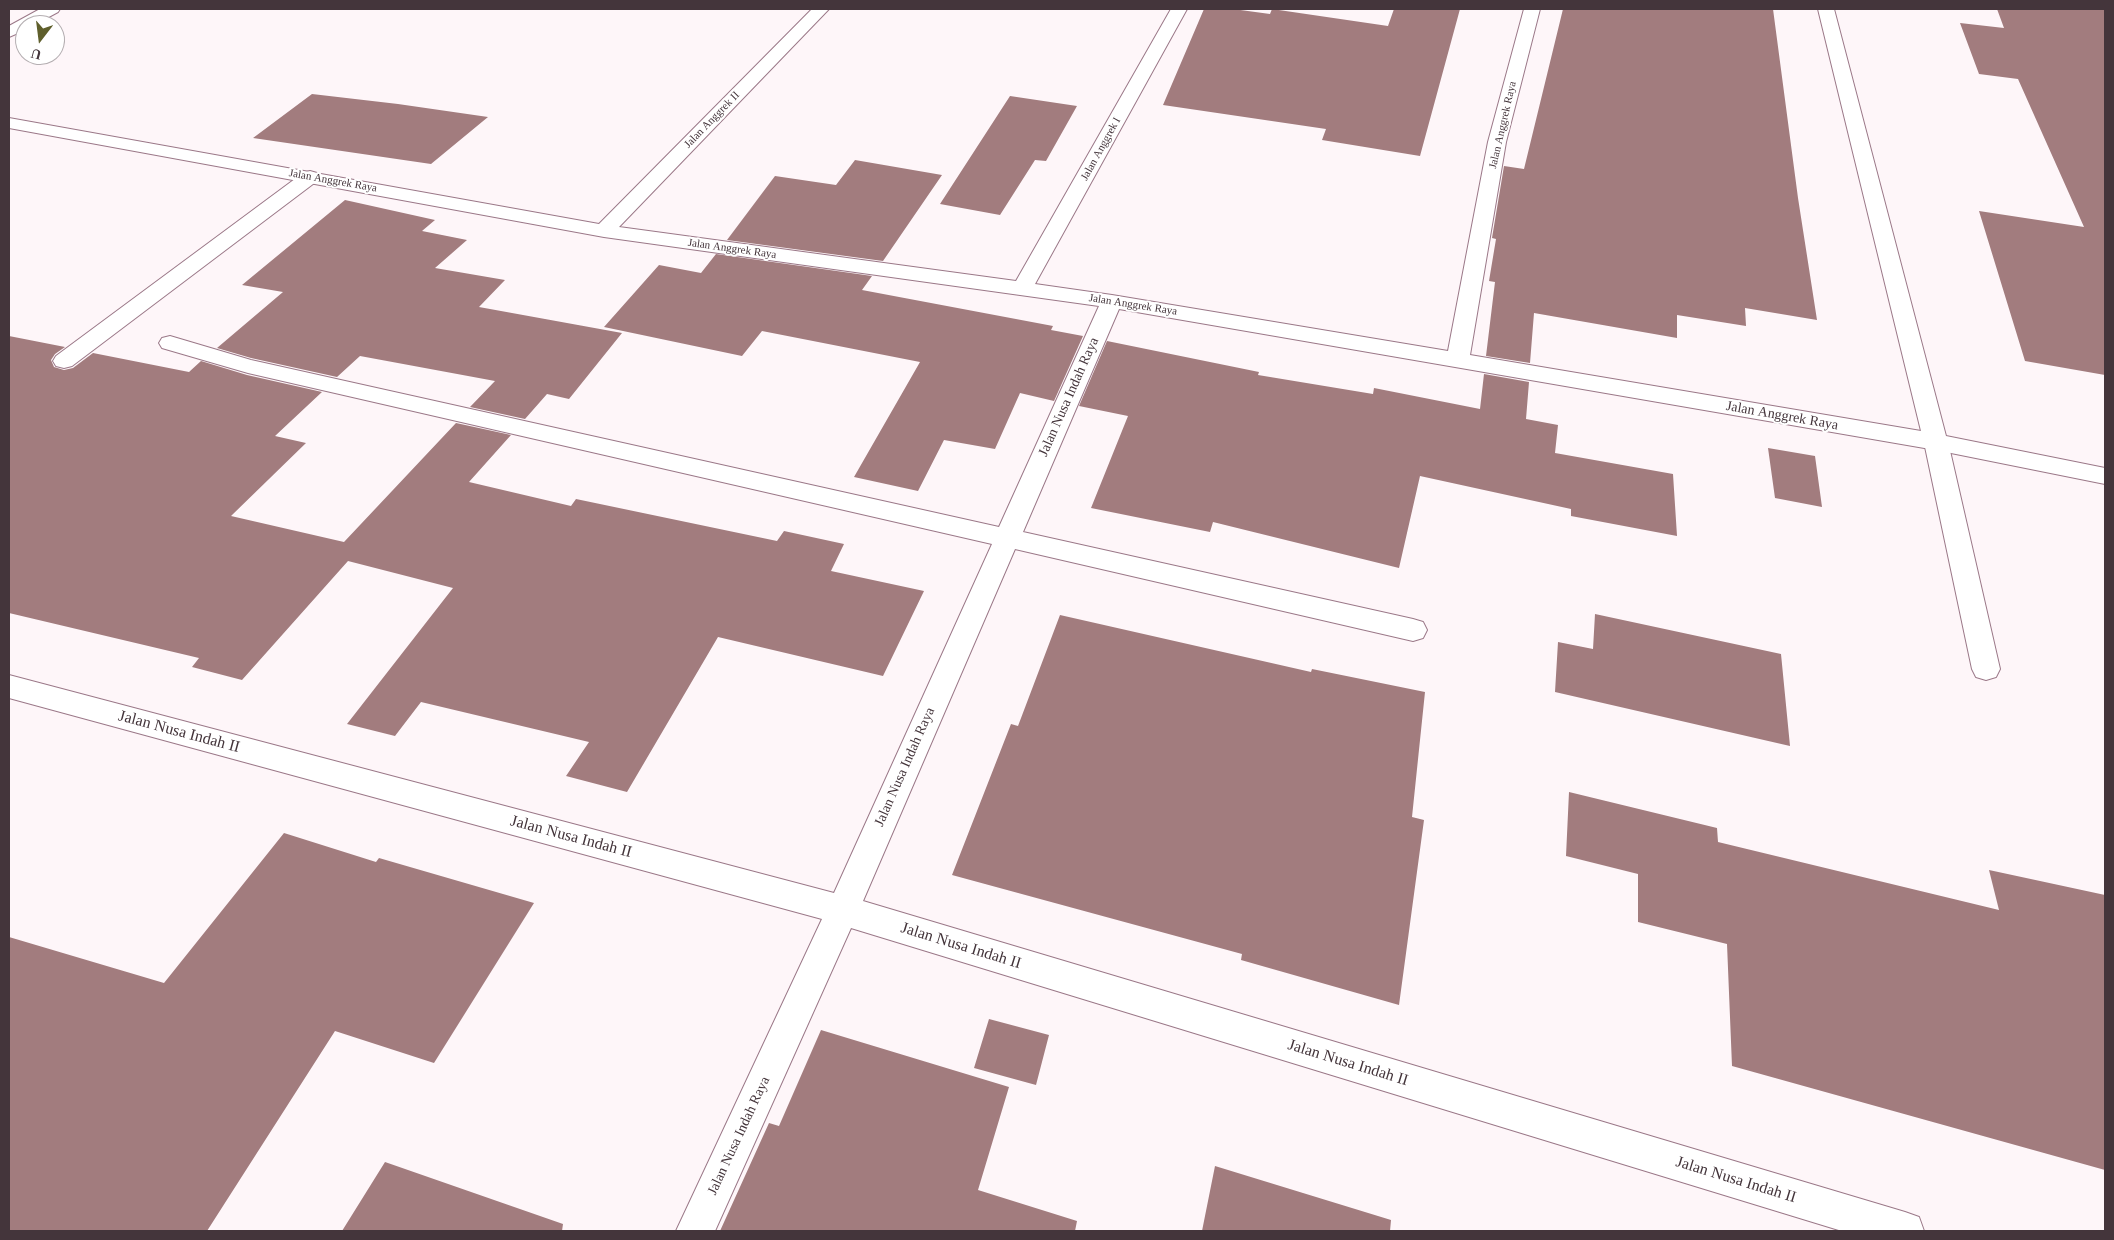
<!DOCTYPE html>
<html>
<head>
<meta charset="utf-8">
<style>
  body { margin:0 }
  #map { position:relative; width:2114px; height:1240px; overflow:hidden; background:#fef6f9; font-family:"Times New Roman",serif }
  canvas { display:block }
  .frame { position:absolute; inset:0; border:10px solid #44353b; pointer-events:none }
  .north { position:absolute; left:15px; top:15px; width:50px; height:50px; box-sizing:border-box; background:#fff; border:1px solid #b4aeb1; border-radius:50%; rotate:195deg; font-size:14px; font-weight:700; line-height:20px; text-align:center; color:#44353b }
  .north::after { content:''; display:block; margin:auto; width:18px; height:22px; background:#5f5f2c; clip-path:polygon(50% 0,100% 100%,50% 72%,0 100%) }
</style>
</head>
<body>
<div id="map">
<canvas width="2114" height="1240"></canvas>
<div class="frame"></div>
<div class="north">U</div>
</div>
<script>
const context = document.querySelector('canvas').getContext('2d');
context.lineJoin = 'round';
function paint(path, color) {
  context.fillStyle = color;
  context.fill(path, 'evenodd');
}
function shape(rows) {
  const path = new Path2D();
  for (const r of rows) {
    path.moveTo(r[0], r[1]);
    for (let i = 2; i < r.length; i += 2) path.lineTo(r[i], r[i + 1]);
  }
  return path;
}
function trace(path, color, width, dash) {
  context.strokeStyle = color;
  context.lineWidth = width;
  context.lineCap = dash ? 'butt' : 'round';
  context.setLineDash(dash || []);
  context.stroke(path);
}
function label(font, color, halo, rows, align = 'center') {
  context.font = font + ' "Times New Roman",serif';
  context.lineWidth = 4;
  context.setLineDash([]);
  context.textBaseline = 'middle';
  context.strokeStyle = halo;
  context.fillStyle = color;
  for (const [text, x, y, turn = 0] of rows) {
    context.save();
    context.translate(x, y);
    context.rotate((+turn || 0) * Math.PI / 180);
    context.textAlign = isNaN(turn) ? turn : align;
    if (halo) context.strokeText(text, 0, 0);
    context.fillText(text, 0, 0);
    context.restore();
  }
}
paint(shape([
  [1204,9,1233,9,1270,14,1272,9,1388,26,1394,9,1460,9,1420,156,1322,140,1326,129,1163,105],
  [1563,9,1773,9,1798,198,1817,320,1745,308,1746,326,1677,315,1677,338,1534,313,1530,363,1486,356,1495,282,1489,281,1496,239,1492,238,1504,166,1524,169],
  [1997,9,2105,9,2105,375,2025,361,1979,211,2084,227,2018,79,1979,74,1960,23,2004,28],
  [312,94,398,104,488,117,431,164,253,138],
  [1010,96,1077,106,1046,161,1035,160,1000,215,940,204],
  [855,160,942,175,883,261,727,240,775,176,836,185],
  [345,200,435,220,422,231,467,240,435,268,505,280,479,307,622,333,569,399,547,394,525,419,470,407,495,381,360,356,337,377,251,358,217,348,283,292,242,285],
  [716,254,872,276,862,290,1053,326,1051,330,1083,336,1054,401,1020,393,995,449,944,440,918,491,854,477,920,362,762,331,742,356,604,327,659,265,701,273],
  [9,336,65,347,55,354,51,360,54,367,64,370,73,368,93,353,189,372,201,361,247,375,322,392,275,436,306,443,231,516,344,542,456,423,511,435,469,482,571,506,576,499,777,541,784,531,844,544,831,571,924,591,883,676,718,637,627,792,566,776,589,742,421,702,395,736,347,724,453,588,348,561,242,680,192,667,199,658,9,613],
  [1107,341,1259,372,1258,375,1373,394,1374,388,1480,409,1484,374,1529,382,1526,419,1558,425,1555,453,1673,474,1677,536,1571,516,1571,509,1420,476,1399,568,1213,522,1210,532,1091,508,1128,416,1079,406],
  [1768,448,1815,456,1822,507,1775,498],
  [1595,614,1781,654,1790,746,1555,692,1558,642,1593,649],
  [1060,615,1311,672,1312,669,1425,692,1412,817,1424,820,1399,1005,1241,960,1242,954,952,875,1011,724,1018,726],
  [1569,792,1717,828,1718,842,1999,910,1989,870,2105,895,2105,1170,1732,1066,1727,944,1638,922,1638,874,1566,856],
  [284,833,376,862,379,858,534,903,434,1063,335,1031,207,1231,9,1231,9,937,164,983],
  [989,1019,1049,1035,1036,1085,974,1068],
  [821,1030,1009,1087,978,1190,1077,1221,1075,1231,720,1231,769,1123,779,1126],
  [385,1162,563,1224,562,1231,342,1231],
  [1215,1166,1391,1220,1390,1231,1202,1231]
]), '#a27c7e');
const lane = shape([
  [310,171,317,173,320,177,317,181,72,366,64,368,56,366,53,361,56,356,303,173,310,171],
  [1936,434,1945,436,1948,442,2000,669,1996,677,1986,680,1976,677,1972,669,1924,442,1927,436,1936,434]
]);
const street = shape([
  [40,9,60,9,58,12,34,25,25,25,25,30,9,37,9,26,40,9],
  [812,9,829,9,619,227,1016,281,1171,9,1187,9,1035,284,1112,295,1448,351,1488,142,1524,9,1540,9,1506,142,1470,355,1921,431,1818,9,1834,9,1946,436,2105,468,2105,484,1936,450,1119,309,1023,532,1413,619,1423,622,1427,630,1423,638,1413,641,1015,549,863,901,1905,1212,1919,1217,1924,1231,1842,1231,851,928,715,1231,676,1231,822,919,9,698,9,675,834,893,992,544,248,373,162,348,159,343,162,338,170,336,251,360,999,527,1099,306,604,237,9,128,9,118,599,224,812,9]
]);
trace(lane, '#9b7888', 2);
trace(street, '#9b7888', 2);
paint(lane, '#fff');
paint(street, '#fff');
label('11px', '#44353b', '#fff', [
  ["Jalan Anggrek II",712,120,-46],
  ["Jalan Anggrek Raya",1503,125,-77],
  ["Jalan Anggrek I",1101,149,-61],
  ["Jalan Anggrek Raya",333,181,10],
  ["Jalan Anggrek Raya",732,249,8],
  ["Jalan Anggrek Raya",1133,305,9]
]);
label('14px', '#44353b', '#fff', [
  ["Jalan Nusa Indah Raya",1069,397,-66],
  ["Jalan Anggrek Raya",1782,416,10],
  ["Jalan Nusa Indah Raya",905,767,-66],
  ["Jalan Nusa Indah Raya",739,1136,-65]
]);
label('16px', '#44353b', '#fff', [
  ["Jalan Nusa Indah II",179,732,15],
  ["Jalan Nusa Indah II",571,837,15],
  ["Jalan Nusa Indah II",961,946,17],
  ["Jalan Nusa Indah II",1348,1063,17],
  ["Jalan Nusa Indah II",1736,1180,17]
]);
</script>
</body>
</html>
